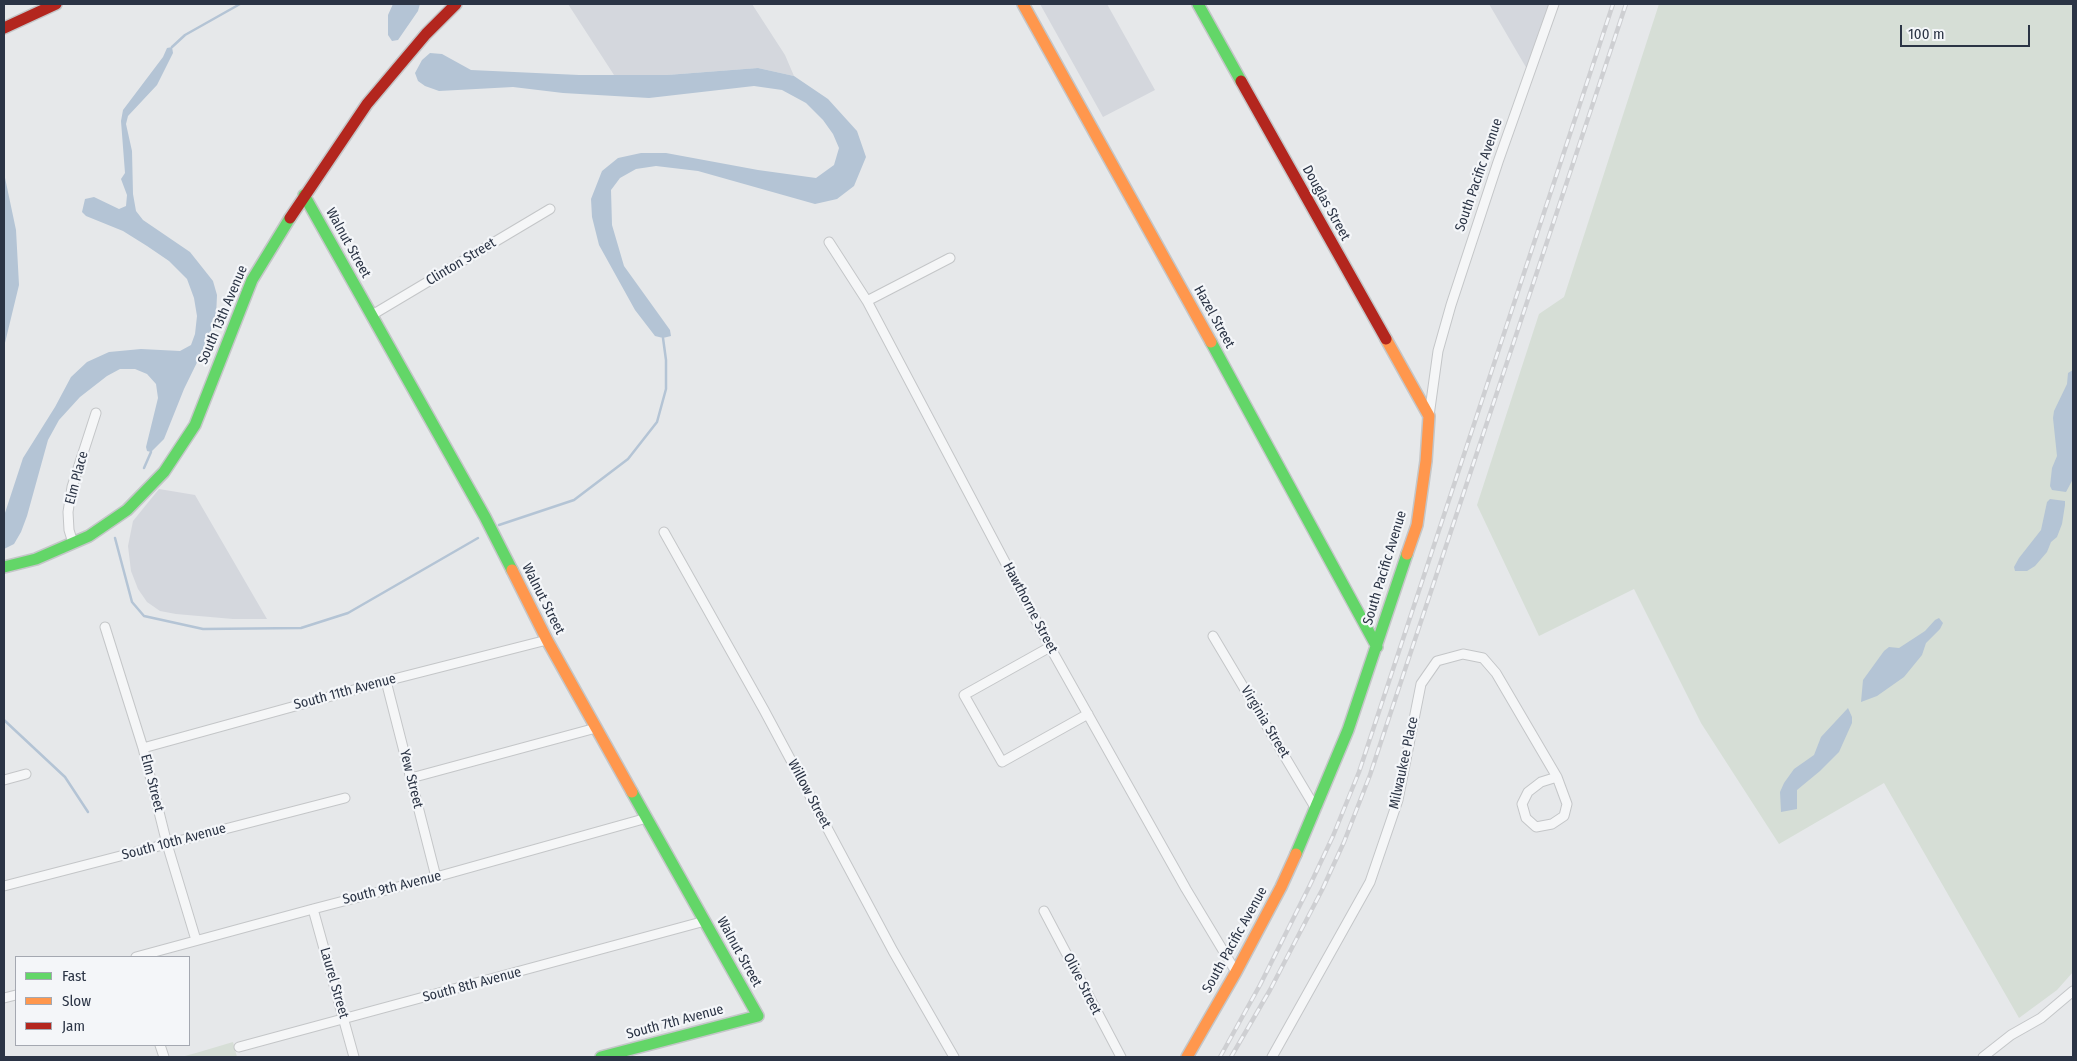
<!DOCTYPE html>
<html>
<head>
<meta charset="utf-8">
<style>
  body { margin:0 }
  #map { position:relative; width:2077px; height:1061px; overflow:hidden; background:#e6e8ea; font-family:"Fira Sans Condensed",sans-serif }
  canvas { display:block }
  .frame { position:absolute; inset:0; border:5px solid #2b3445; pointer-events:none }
  .legend { position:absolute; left:15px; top:956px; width:175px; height:90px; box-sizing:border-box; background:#f4f6f9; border:1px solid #a4a8b1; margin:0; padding:6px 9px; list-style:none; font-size:15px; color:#2b3445 }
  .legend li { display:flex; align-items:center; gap:10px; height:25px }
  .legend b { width:25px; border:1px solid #a4a8b1 }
  .scale { position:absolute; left:1900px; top:25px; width:130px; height:22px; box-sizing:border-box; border:2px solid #2b3445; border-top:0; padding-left:6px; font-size:15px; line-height:18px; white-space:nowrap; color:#2b3445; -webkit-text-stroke:4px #f4f6f9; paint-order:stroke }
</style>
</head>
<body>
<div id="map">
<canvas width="2077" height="1061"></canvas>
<div class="frame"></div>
<ul class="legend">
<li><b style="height:6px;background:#63d668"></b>Fast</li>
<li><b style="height:6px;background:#ff974d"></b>Slow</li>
<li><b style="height:6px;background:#b3261e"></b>Jam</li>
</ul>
<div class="scale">100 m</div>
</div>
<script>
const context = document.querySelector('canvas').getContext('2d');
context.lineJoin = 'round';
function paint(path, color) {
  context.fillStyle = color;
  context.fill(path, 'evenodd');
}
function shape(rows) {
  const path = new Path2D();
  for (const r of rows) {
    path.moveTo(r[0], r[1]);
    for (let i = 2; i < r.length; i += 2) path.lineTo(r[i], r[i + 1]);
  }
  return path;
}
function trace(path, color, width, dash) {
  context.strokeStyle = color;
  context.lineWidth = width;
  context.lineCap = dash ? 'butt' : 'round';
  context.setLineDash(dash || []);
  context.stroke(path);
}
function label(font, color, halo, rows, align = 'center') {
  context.font = font + ' "Fira Sans Condensed",sans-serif';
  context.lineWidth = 4.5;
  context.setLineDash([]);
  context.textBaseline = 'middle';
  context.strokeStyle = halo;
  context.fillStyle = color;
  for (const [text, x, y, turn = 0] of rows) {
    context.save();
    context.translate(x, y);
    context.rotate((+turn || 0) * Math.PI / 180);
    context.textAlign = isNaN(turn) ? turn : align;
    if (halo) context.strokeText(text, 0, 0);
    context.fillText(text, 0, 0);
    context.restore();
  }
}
paint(shape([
  [568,4,752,4,785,55,794,76,758,68,667,75,614,75],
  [1040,4,1107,4,1155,90,1103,117],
  [1489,4,1550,4,1527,69],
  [159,489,195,495,267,619,233,619,176,614,160,611,147,602,138,589,131,571,128,546,133,521]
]), '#d4d7dd');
paint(shape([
  [1659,4,2073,4,2073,972,2057,990,2019,1018,1884,783,1779,844,1701,723,1634,589,1539,636,1477,505,1539,314,1564,297],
  [233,1042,237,1057,181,1057,196,1053]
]), '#d6ded6');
paint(shape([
  [393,4,420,4,418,11,398,40,392,41,388,35,388,15],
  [172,47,173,53,157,85,128,116,126,124,132,151,133,194,136,211,143,220,190,252,213,281,217,295,216,317,206,344,184,389,164,439,151,452,147,451,146,447,158,398,156,384,147,374,135,369,120,369,107,376,80,397,59,420,48,440,27,516,21,532,14,544,4,549,4,516,23,458,55,407,71,377,87,362,109,352,141,349,180,351,191,345,195,334,197,316,194,298,187,279,169,261,147,246,123,231,86,216,82,212,85,199,94,197,119,209,126,206,127,195,121,179,125,173,121,121,123,110,163,57,167,48],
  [430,53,442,54,471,70,579,75,667,75,758,68,794,76,828,99,857,131,866,157,854,186,837,199,815,204,698,171,656,166,636,169,620,178,611,190,612,225,624,266,670,330,671,336,663,338,655,336,635,310,599,245,592,217,591,199,602,171,618,158,641,153,666,153,758,170,816,178,834,165,839,148,833,134,823,120,806,103,782,90,754,86,649,98,563,93,513,87,439,91,425,86,418,81,415,73,422,60],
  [4,173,16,230,19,285,4,347],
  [2073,370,2073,479,2066,492,2052,490,2050,486,2052,468,2057,456,2053,418,2054,411,2067,384,2068,373],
  [2050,499,2065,501,2065,505,2062,524,2057,537,2051,542,2047,552,2035,566,2027,571,2015,571,2014,567,2019,558,2041,530,2047,502],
  [1939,618,1943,623,1940,629,1926,643,1922,655,1904,677,1877,696,1861,702,1863,680,1884,651,1889,647,1899,648,1925,631,1935,620],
  [1848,708,1852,717,1852,723,1839,752,1820,771,1797,790,1797,809,1781,812,1780,792,1784,783,1794,769,1814,755,1821,737]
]), '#b4c4d5');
trace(shape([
  [172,47,185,35,240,4],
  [144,468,151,452],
  [499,525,574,500,628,459,657,422,666,389,666,360,663,338],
  [115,538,132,602,144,616,203,629,301,628,348,613,478,538],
  [4,720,65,777,88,812]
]), '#b4c4d5', 2.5);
const street = shape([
  [829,242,867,301,1050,647,1186,889,1236,972],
  [867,301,950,258],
  [372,315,550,209],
  [1429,416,1438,351,1451,305,1498,162,1554,4],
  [664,532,764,710,893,951,954,1057],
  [73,543,69,530,68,512,72,487,96,413],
  [105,627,143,748,167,844,196,940],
  [1213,636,1316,809],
  [1050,647,964,695,1002,762,1088,714],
  [386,681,436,877],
  [143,748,386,681,547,640],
  [411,778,596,728],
  [4,780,26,774],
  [4,886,345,798],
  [313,909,354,1057],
  [1044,911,1121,1057],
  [136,957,313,909,436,877,647,818],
  [4,998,16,995],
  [160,1045,164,1057],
  [239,1047,705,921],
  [1272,1057,1370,882,1398,800,1421,684,1437,661,1463,654,1483,658,1496,673,1557,777,1567,804,1564,816,1552,824,1536,827,1526,818,1522,804,1528,792,1541,782,1557,777],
  [1983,1057,2011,1035,2041,1018,2073,991]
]);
const fast = shape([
  [1198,4,1241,81],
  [304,195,485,517,512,570],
  [1211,342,1377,647],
  [4,567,36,559,89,536,127,510,164,472,195,425,252,280,290,218],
  [1296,854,1348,730,1407,554],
  [601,1057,758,1016,632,792]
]);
const slow = shape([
  [1023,4,1211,342],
  [1386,339,1429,416,1426,461,1417,525,1407,554],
  [512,570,547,640,632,792],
  [1187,1057,1236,972,1281,887,1296,854]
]);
const jam = shape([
  [4,28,56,4],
  [1241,81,1386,339],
  [290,218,367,104,426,34,456,4]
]);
trace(street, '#c4c6c8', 11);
trace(fast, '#c4c6c8', 14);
trace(slow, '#c4c6c8', 14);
trace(jam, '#c4c6c8', 14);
trace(street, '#f5f6f7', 9);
trace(fast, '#63d668', 11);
trace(slow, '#ff974d', 11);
trace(jam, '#b3261e', 11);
const rail = shape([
  [1220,1057,1260,985,1310,885,1333,836,1359,772,1613,4],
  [1231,1057,1270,990,1322,890,1344,842,1370,775,1626,4]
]);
trace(rail, '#cecfd2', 4.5);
trace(rail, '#f4f6f9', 2.5, [8]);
label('14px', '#2b3445', '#f4f6f9', [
  ["South Pacific Avenue",1479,175,-71],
  ["Douglas Street",1326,203,61],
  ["Walnut Street",348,243,61],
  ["Clinton Street",461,262,-31],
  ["South 13th Avenue",223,315,-67],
  ["Hazel Street",1214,317,61],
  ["Elm Place",77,478,-75],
  ["South Pacific Avenue",1385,568,-73],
  ["Walnut Street",543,599,63],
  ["Hawthorne Street",1030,608,62],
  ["South 11th Avenue",345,692,-15],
  ["Virginia Street",1265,722,59],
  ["Milwaukee Place",1404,763,-78],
  ["Yew Street",411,779,76],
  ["Elm Street",152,783,76],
  ["Willow Street",809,794,62],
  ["South 10th Avenue",174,842,-15],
  ["South 9th Avenue",392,888,-14],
  ["South Pacific Avenue",1235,940,-61],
  ["Walnut Street",739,952,61],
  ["Laurel Street",334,983,74],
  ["Olive Street",1082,984,63],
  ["South 8th Avenue",472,985,-15],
  ["South 7th Avenue",675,1022,-15]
]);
</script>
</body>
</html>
